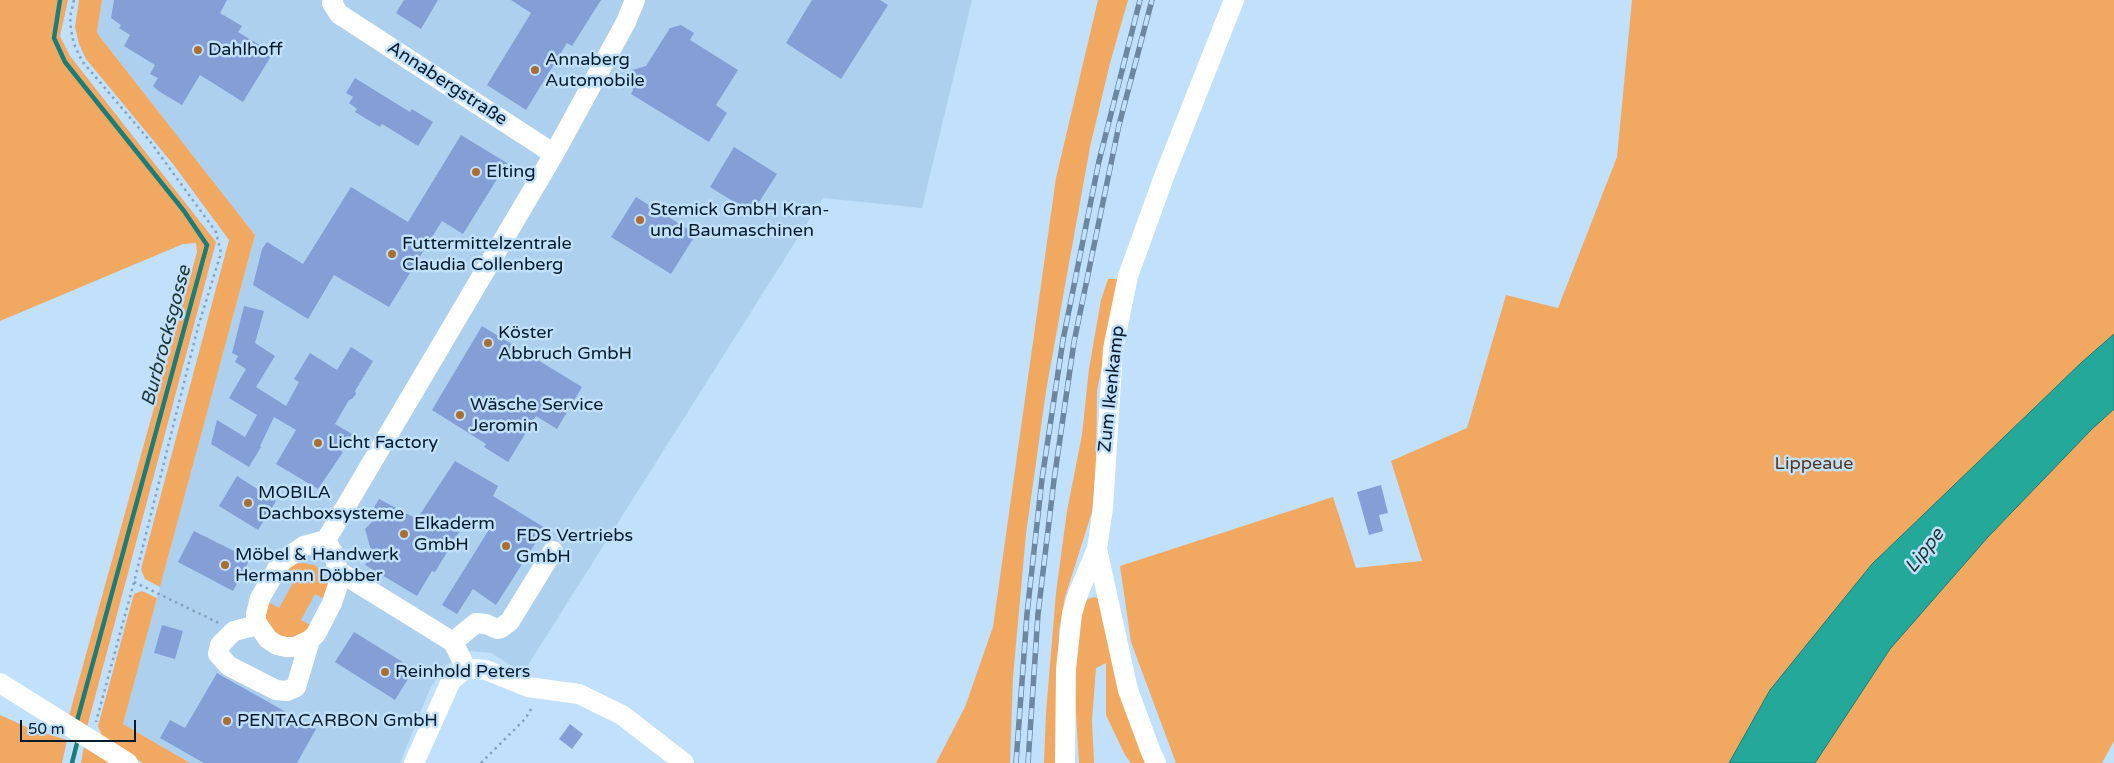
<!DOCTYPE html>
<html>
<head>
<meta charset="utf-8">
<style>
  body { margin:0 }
  #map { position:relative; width:2114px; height:763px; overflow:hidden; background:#c0e0fc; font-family:"Varela Round",sans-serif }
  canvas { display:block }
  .scale { position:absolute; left:20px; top:720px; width:116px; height:22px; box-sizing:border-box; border:2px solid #051a2b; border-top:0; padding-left:6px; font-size:15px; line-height:18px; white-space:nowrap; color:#051a2b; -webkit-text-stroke:4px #c0e0fc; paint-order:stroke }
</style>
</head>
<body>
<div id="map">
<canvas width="2114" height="763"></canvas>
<div class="scale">50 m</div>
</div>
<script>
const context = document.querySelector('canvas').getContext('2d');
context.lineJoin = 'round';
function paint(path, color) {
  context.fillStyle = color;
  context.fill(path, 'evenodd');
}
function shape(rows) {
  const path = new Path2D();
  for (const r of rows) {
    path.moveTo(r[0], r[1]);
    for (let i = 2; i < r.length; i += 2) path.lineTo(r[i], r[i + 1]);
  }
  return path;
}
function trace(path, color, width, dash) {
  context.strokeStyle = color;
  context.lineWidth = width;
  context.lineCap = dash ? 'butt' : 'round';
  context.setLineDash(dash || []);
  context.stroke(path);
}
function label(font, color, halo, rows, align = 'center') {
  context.font = font + ' "Varela Round",sans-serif';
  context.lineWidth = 5;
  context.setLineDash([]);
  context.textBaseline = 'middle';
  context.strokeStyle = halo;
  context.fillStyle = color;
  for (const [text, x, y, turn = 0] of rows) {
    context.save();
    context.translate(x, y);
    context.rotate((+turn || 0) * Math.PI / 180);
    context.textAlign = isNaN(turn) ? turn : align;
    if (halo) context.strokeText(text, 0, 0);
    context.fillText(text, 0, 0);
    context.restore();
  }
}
paint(shape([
  [102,0,972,0,922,208,823,198,523,673,491,653,470,651,445,666,430,689,400,763,190,763,123,724,255,235,100,37,97,32]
]), '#add0ef');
paint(shape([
  [0,0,68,0,60,36,70,56,216,242,87,727,69,716,197,252,196,243,183,244,0,321],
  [79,0,102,0,97,32,100,37,255,235,160,587,145,579,141,569,229,240,173,164,86,59,79,44,75,27],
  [1098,0,1128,0,1110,63,1090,147,1046,391,1026,534,1013,677,1010,763,936,763,965,707,993,627,1056,178],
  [1632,0,2114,0,2114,741,2102,763,1176,763,1131,642,1120,566,1333,497,1356,568,1422,561,1391,461,1467,428,1506,295,1558,308,1617,157],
  [1108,279,1119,279,1097,391,1096,466,1092,512,1065,597,1059,631,1057,763,1044,763,1046,713,1056,593,1067,511,1082,435,1089,369,1101,300],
  [303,563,314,565,323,571,327,580,329,590,326,600,315,594,301,620,312,626,303,636,283,638,274,633,264,618,268,602,279,608,293,583,281,576,286,569,295,564],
  [142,591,157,598,123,724,190,763,143,763,103,738,98,726,134,594],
  [1095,597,1101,600,1151,763,1131,763,1125,755,1106,715,1106,663,1096,668,1092,721,1094,763,1079,763,1073,663,1081,606,1088,599],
  [0,715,31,729,67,740,62,763,0,763],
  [84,746,110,763,81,763]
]), '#f1a860');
const water = shape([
  [2114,334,2114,409,2091,430,1988,537,1890,649,1815,763,1729,763,1770,690,1872,564,2082,362,2114,334]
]);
paint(water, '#24a89a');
trace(water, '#1b7d79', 1);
trace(shape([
  [60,0,54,38,65,62,184,211,207,245,77,721],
  [72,763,78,739]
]), '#1b7d79', 4.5);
paint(shape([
  [114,0,227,0,220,13,242,26,238,32,273,53,243,102,200,75,182,105,160,92,153,86,158,78,150,74,155,65,124,46,130,35,119,28,121,25,111,18],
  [404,0,438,0,421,29,396,13],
  [511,0,601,0,572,46,567,43,526,110,487,85,531,13],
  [812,0,880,0,888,5,841,79,786,43],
  [681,25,694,33,690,40,738,70,716,105,727,113,709,142,631,94,633,90,628,77,632,70,646,66,670,28],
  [355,78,410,112,412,109,433,122,418,146,382,124,380,127,355,112,357,109,349,103,353,97,346,93],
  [461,135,507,163,463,234,442,221,389,307,334,275,308,319,253,285,262,249,267,242,303,264,351,187,408,222],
  [734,147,777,174,752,213,710,187],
  [636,197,696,234,671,274,611,237],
  [244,306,264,311,255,343,275,356,256,387,286,406,299,382,294,379,310,353,337,370,351,347,373,361,355,391,356,394,352,399,349,400,335,424,352,434,341,451,343,452,318,489,276,464,296,430,274,417,260,446,261,447,249,467,211,444,217,420,245,437,257,415,229,398,246,369,235,362,238,356,232,353],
  [482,326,582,387,557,429,536,416,508,462,484,447,486,444,432,410],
  [455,461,498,486,493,496,545,528,496,605,473,589,457,614,442,605,490,528,469,516,435,572,432,571,417,596,365,565,372,554,365,529,372,522,367,519,379,499,417,519],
  [237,476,276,501,258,530,219,506],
  [1381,485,1388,513,1379,515,1383,531,1369,535,1357,492],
  [194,531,250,559,233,591,178,562],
  [162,625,183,631,175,659,154,653],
  [354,632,414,669,395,700,335,662],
  [217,673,316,729,297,763,204,763,160,738,170,720,185,728],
  [570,724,583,734,572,749,559,739]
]), '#849fd5');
trace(shape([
  [74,0,70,17,71,30,74,44,82,61,149,140,216,232,221,253,198,327,134,582,96,722],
  [134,582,219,623],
  [481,763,525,719,533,706]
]), '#86a3bb', 2.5, [2.5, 4]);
trace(shape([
  [333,0,332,3,339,14,554,154],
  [326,540,334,555,338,571,338,585,332,603,316,634,310,640,295,647,286,647,277,645,268,639,256,622,256,614,260,598,281,562,304,546,326,540,554,154,626,22,635,0],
  [1097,549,1128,690,1151,752,1156,763],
  [338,571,453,642,466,668],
  [258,625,234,631,220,645,218,654,229,666,276,690,287,691,296,687,310,640],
  [453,642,476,623,486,624,497,629,501,628,510,621,553,551],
  [0,683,128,763],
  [414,763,451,681,466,668,486,670,528,687,579,694,622,715,684,763],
  [1065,763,1066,669,1072,614,1078,594,1097,549,1103,508,1113,349,1128,276,1165,174,1234,0]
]), '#fff', 20);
const rail = shape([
  [1016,763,1027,614,1042,479,1063,340,1099,161,1140,0],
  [1028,763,1038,614,1054,480,1074,342,1119,125,1152,0]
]);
trace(rail, '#6c879e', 5.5);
trace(rail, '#c0e0fc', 4, [11]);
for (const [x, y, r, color] of [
  [198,50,5,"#aa6f30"],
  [535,70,5,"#aa6f30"],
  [476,172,5,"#aa6f30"],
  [640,220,5,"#aa6f30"],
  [392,254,5,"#aa6f30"],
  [488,343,5,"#aa6f30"],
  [460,415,5,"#aa6f30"],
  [318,443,5,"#aa6f30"],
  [248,503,5,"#aa6f30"],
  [404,534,5,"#aa6f30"],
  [506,546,5,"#aa6f30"],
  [225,565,5,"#aa6f30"],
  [385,672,5,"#aa6f30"],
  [227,721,5,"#aa6f30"]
]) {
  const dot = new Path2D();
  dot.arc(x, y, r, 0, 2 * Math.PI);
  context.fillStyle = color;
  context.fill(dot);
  trace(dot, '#c0e0fc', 2);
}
label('18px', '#051a2b', '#c0e0fc', [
  ["Dahlhoff",208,50],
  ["Annaberg",545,60],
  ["Automobile",545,81],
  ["Elting",486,172],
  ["Stemick GmbH Kran-",650,210],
  ["und Baumaschinen",650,231],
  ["Futtermittelzentrale",402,244],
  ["Claudia Collenberg",402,265],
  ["Köster",498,333],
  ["Abbruch GmbH",498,354],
  ["Wäsche Service",470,405],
  ["Jeromin",470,426],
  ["Licht Factory",328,443],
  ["MOBILA",258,493],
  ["Dachboxsysteme",258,514],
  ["Elkaderm",414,524],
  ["GmbH",414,545],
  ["FDS Vertriebs",516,536],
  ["GmbH",516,557],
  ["Möbel & Handwerk",235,555],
  ["Hermann Döbber",235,576],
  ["Reinhold Peters",395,672],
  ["PENTACARBON GmbH",237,721]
], 'left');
label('18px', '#051a2b', '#c0e0fc', [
  ["Annabergstraße",447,84,33],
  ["Zum Ikenkamp",1112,389,-84]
]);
label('18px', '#583715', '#c0e0fc', [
  ["Lippeaue",1814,464]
]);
label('italic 19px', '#1c3733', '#c0e0fc', [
  ["Burbrocksgosse",167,336,-75],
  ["Lippe",1925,551,-52]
]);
</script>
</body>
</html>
